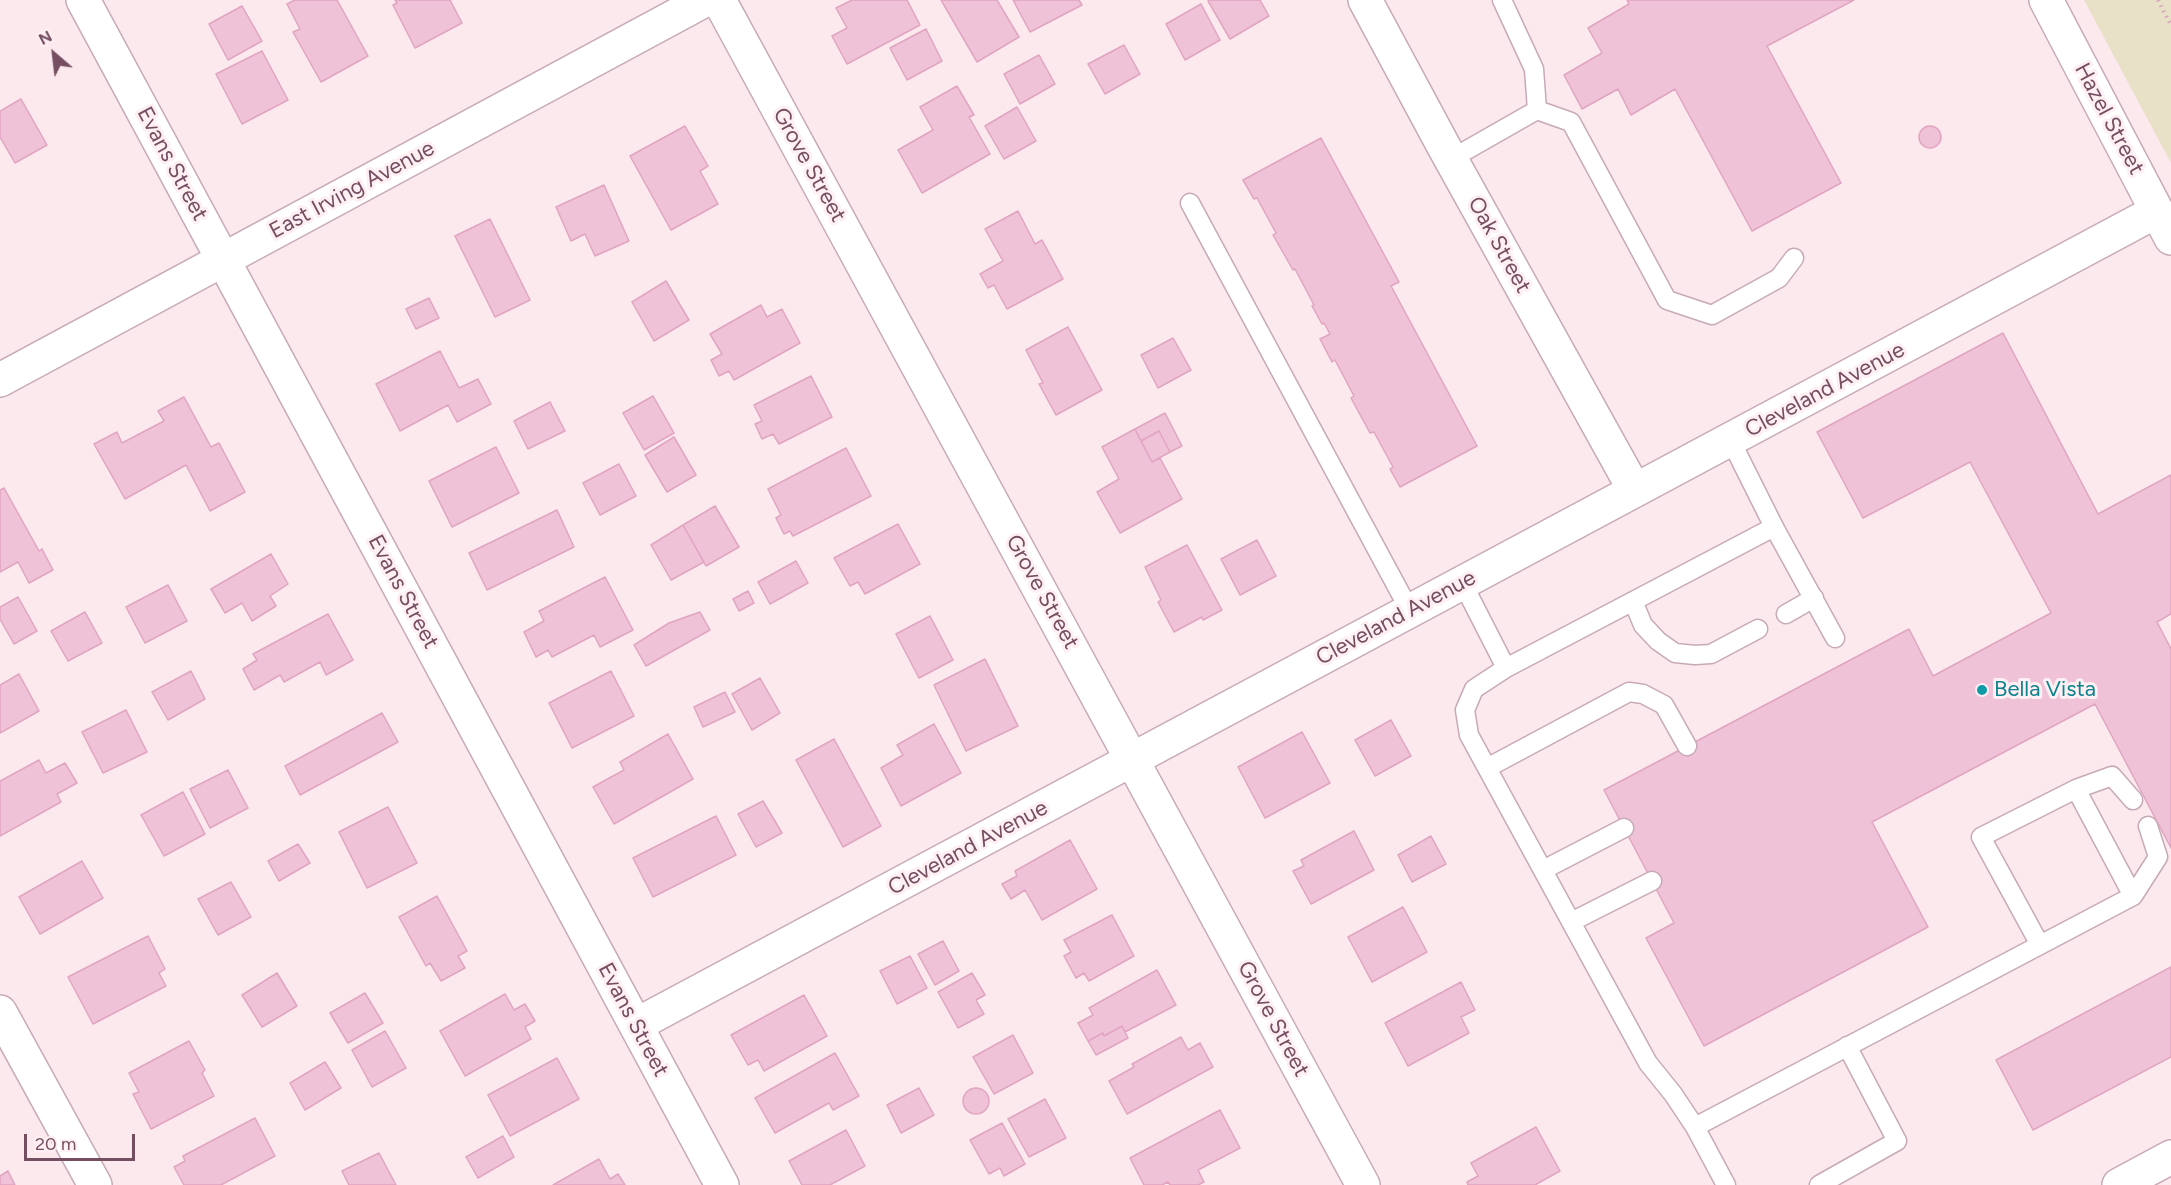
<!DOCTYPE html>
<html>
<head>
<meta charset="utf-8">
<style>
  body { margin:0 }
  #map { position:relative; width:2171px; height:1185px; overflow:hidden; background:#fbe9ee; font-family:Figtree,sans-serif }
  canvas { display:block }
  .north { position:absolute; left:24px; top:24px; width:60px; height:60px; -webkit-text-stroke:4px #feeff3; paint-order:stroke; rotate:332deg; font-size:16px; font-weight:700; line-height:24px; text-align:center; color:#754e62 }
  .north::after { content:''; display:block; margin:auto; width:21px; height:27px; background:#754e62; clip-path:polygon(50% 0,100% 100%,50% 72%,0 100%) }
  .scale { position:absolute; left:24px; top:1134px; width:111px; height:27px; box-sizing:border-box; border:3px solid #754e62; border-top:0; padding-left:8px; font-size:18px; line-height:21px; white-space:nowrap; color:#754e62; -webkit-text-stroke:4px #feeff3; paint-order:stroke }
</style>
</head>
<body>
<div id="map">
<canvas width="2171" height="1185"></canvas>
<div class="north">N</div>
<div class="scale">20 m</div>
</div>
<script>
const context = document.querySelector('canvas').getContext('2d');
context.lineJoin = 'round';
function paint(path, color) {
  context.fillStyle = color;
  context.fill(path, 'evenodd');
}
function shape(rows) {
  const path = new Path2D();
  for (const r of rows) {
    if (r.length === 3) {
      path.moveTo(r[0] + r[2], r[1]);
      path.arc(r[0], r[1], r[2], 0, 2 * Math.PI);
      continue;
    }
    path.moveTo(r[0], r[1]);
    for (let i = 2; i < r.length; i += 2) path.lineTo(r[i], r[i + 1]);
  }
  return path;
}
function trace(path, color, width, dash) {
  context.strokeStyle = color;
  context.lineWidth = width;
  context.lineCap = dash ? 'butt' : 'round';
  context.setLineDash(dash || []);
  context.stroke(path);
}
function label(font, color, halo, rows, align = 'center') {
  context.font = font + ' Figtree,sans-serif';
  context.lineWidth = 6;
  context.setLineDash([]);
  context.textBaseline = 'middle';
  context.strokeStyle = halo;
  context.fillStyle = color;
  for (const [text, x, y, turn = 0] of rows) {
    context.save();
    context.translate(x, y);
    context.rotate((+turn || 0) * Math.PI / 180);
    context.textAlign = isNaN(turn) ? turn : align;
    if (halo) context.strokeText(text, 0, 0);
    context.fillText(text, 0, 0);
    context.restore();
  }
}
paint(shape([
  [2084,0,2171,0,2171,163]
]), '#e9e0c8');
const building = shape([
  [295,0,337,0,368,56,321,82,293,32,300,29,287,4,295,0],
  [395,0,450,0,462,23,415,48,393,5,397,3,395,0],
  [852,0,907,0,920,25,847,64,832,36,847,28,836,8,852,0],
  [941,0,997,0,1019,37,977,62,941,0],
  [1013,0,1079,0,1082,5,1030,32,1013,0],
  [1209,0,1260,0,1269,16,1230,39,1208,1,1209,0],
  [1627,0,1854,0,1767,46,1841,183,1752,231,1675,89,1631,115,1618,89,1582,109,1564,75,1602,53,1588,28,1629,4,1627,0],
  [1201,4,1220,40,1185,60,1166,24,1201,4],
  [242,6,262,41,228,60,209,24,242,6],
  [926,29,942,61,907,80,890,48,926,29],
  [1124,45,1140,74,1105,94,1088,64,1124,45],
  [262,51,288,100,242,124,216,74,262,51],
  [1039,55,1055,84,1020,104,1004,74,1039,55],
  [957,86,974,115,969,117,990,154,922,193,898,150,933,130,920,107,957,86],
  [21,99,47,145,15,163,0,137,0,111,21,99],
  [1017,107,1036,141,1004,159,985,126,1017,107],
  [1930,137,11],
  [685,126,708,166,700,171,718,204,671,230,630,156,685,126],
  [1321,138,1399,282,1391,286,1477,446,1400,487,1390,469,1393,467,1374,432,1370,433,1351,398,1354,396,1335,360,1332,362,1320,339,1330,334,1324,323,1322,324,1312,306,1314,305,1295,269,1293,270,1273,235,1276,233,1257,198,1254,199,1243,180,1321,138],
  [604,185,629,241,595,256,585,234,571,241,556,207,604,185],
  [1018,211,1035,244,1042,240,1063,279,1007,309,994,285,988,288,980,274,1003,261,985,229,1018,211],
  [490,219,530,300,495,317,455,236,490,219],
  [666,281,689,320,654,341,632,302,666,281],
  [429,298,439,318,416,329,406,309,429,298],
  [761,305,767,317,782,309,800,343,734,380,729,371,719,376,711,360,722,354,710,334,761,305],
  [1068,327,1102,390,1056,415,1039,384,1043,383,1026,350,1068,327],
  [2003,333,2098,514,2171,475,2171,614,2157,622,2171,649,2171,848,2095,704,1872,822,1928,927,1704,1046,1646,938,1674,923,1604,790,1909,629,1933,676,2051,613,1970,462,1863,518,1817,432,2003,333],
  [1173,338,1191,370,1158,388,1141,355,1173,338],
  [440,351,459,388,478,379,491,404,457,422,448,405,400,431,376,384,440,351],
  [811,376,832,417,779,444,773,434,762,439,755,424,762,421,754,405,811,376],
  [653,396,674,433,644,450,623,413,653,396],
  [184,397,211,447,219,443,245,492,210,511,186,465,125,499,94,444,117,432,122,443,164,421,158,411,184,397],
  [550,402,565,431,528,449,514,421,550,402],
  [1165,413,1182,446,1170,452,1159,431,1141,441,1135,429,1165,413],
  [1135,429,1152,462,1160,458,1182,499,1120,533,1097,492,1119,479,1102,447,1135,429],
  [1159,431,1170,452,1152,462,1141,441,1159,431],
  [674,437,696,475,667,492,645,455,674,437],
  [496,447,519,493,452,527,429,481,496,447],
  [846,448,871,496,793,536,790,531,784,534,776,518,781,515,768,489,846,448],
  [619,464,636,496,600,515,583,483,619,464],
  [4,488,39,551,42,549,53,570,29,583,18,562,0,572,0,490,4,488],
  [715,506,739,547,706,566,683,525,715,506],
  [557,510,574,547,487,590,469,553,557,510],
  [898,524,920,564,865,594,858,582,850,586,834,558,898,524],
  [683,525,704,562,671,580,651,545,683,525],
  [1257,540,1276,576,1240,595,1221,559,1257,540],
  [1187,545,1222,610,1203,620,1202,617,1174,632,1158,602,1161,600,1145,567,1187,545],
  [271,554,288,584,270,596,276,606,252,621,242,603,225,613,211,589,271,554],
  [796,561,808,583,770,604,758,582,796,561],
  [605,577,633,630,600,647,594,635,552,657,548,650,536,657,524,632,544,621,539,611,605,577],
  [168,585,187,621,145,643,126,607,168,585],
  [748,591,754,603,739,611,733,599,748,591],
  [18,597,37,631,14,644,0,619,0,607,18,597],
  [85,612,102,643,68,661,51,631,85,612],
  [700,612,710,630,646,666,634,645,669,623,700,612],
  [328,614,353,660,326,675,320,662,284,682,280,675,254,690,243,669,257,660,253,654,328,614],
  [930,616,953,660,919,678,896,634,930,616],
  [985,659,1018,726,966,751,934,685,985,659],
  [191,671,205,699,168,720,152,692,191,671],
  [611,671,634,716,572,748,549,703,611,671],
  [19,674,39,711,0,733,0,685,19,674],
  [760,678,780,713,752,730,732,694,760,678],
  [725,692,735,712,703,727,694,707,725,692],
  [126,710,147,752,103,773,82,732,126,710],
  [382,713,398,742,300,795,285,766,382,713],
  [1391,720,1411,756,1375,776,1355,740,1391,720],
  [934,724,961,773,901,806,881,768,903,755,897,745,934,724],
  [1302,732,1330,783,1265,818,1238,767,1302,732],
  [668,734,693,779,614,824,593,787,624,770,620,762,668,734],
  [834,739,881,826,843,847,796,760,834,739],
  [39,760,46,773,65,763,77,783,57,794,61,802,0,836,0,781,39,760],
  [228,770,248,808,210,828,190,789,228,770],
  [183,792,205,834,164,856,141,815,183,792],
  [763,801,782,833,756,847,738,814,763,801],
  [388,807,417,863,367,888,339,832,388,807],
  [716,816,736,855,653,897,633,858,716,816],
  [1354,831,1374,870,1311,904,1293,871,1304,866,1301,860,1354,831],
  [1431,836,1446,864,1412,882,1398,855,1431,836],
  [1070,840,1097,889,1042,920,1025,890,1011,899,1002,884,1017,876,1015,871,1070,840],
  [298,844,310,863,279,881,268,861,298,844],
  [82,861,103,898,40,934,19,897,82,861],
  [231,882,251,917,218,935,198,899,231,882],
  [437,896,467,951,458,956,465,968,441,981,430,963,426,966,399,917,437,896],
  [1403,907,1427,952,1372,982,1348,937,1403,907],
  [1112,915,1134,956,1089,981,1084,973,1076,978,1064,956,1071,952,1064,940,1112,915],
  [148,936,165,969,159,973,166,986,93,1024,68,977,148,936],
  [943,941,959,971,935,985,918,954,943,941],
  [910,956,927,988,897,1004,880,971,910,956],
  [2171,967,2171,1057,2033,1130,1996,1060,2171,967],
  [1157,970,1176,1005,1125,1032,1122,1026,1104,1036,1103,1033,1088,1041,1078,1023,1093,1015,1089,1008,1157,970],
  [277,973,297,1006,262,1027,242,995,277,973],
  [972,973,985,995,976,1000,984,1014,958,1028,938,992,972,973],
  [1461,982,1475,1010,1461,1017,1469,1033,1408,1066,1385,1023,1461,982],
  [365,993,383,1023,348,1043,330,1013,365,993],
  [505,994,514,1010,525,1004,535,1021,525,1027,531,1039,465,1076,440,1031,505,994],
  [804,995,827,1036,764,1071,758,1060,748,1065,731,1035,804,995],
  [1122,1026,1128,1038,1096,1055,1088,1041,1103,1033,1104,1036,1122,1026],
  [385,1031,406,1068,372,1087,352,1050,385,1031],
  [1013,1035,1033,1073,994,1094,973,1057,1013,1035],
  [1181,1037,1188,1050,1200,1043,1213,1067,1127,1114,1109,1081,1134,1067,1132,1064,1181,1037],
  [189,1041,205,1070,202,1073,214,1096,151,1129,133,1094,139,1092,129,1073,189,1041],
  [835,1053,859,1096,833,1110,829,1103,775,1133,755,1098,835,1053],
  [557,1058,579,1099,510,1136,488,1095,557,1058],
  [325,1062,341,1088,305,1110,290,1083,325,1062],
  [976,1101,13],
  [919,1088,934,1115,901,1133,887,1105,919,1088],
  [1045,1099,1066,1138,1029,1157,1008,1119,1045,1099],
  [1220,1110,1240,1148,1198,1170,1204,1182,1198,1185,1170,1185,1168,1182,1162,1185,1144,1185,1130,1158,1220,1110],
  [255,1118,275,1156,221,1185,184,1185,174,1167,185,1161,183,1156,255,1118],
  [1002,1123,1025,1164,1004,1176,1000,1168,989,1174,970,1140,1002,1123],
  [1536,1127,1560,1171,1535,1185,1468,1185,1467,1182,1478,1176,1471,1163,1536,1127],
  [846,1130,865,1166,830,1185,802,1185,789,1161,846,1130],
  [503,1136,514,1157,478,1178,466,1157,503,1136],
  [379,1153,396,1185,349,1185,342,1171,379,1153],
  [599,1159,610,1179,618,1174,625,1185,553,1185,599,1159],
  [8,1171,15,1185,0,1185,0,1176,8,1171]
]);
paint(building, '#efc2d7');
trace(building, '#e1a4c1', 1.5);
const service = shape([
  [1502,0,1534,69,1537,110],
  [1451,159,1537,110,1571,122,1667,300,1712,315,1779,278,1794,258],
  [1190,203,1410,611],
  [1774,527,1835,638],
  [1462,582,1506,668,1474,689,1465,710,1469,735,1648,1063,1673,1094,1695,1127,1726,1185],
  [1633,601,1643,625,1658,641,1675,653,1695,655,1711,654,1758,629],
  [1786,614,1814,598],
  [1506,668,1774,527,1731,441],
  [1487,768,1629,692,1643,694,1664,705,1687,746],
  [2076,789,2112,776,2133,800],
  [1543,870,1624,828],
  [2133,896,2158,857,2148,826],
  [1571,922,1652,881],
  [1695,1127,2040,945,2133,896,2076,789,1981,837,2040,945],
  [1819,1185,1897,1141,1847,1046]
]);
const minor = shape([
  [83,0,722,1185],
  [719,0,1363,1185],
  [1365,0,1443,145,1634,489],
  [2046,0,2171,238],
  [0,1012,95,1185],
  [636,1025,2157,211],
  [2119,1185,2171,1157]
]);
const tertiary = shape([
  [0,380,705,0]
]);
trace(service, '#c8aab7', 21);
trace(minor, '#c8aab7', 36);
trace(tertiary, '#c8aab7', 36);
trace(shape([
  [2158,0,2171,25]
]), '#d4a5bc', 4, [1.5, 4.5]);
trace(service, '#fff', 18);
trace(minor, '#fff', 33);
trace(tertiary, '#fff', 33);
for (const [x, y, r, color] of [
  [1982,690,6,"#0f9aa8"]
]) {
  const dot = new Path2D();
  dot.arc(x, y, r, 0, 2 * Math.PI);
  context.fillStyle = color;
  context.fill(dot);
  trace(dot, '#feeff3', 2);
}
label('22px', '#754e62', '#feeff3', [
  ["Hazel Street",2109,119,62],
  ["Evans Street",172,164,62],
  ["Grove Street",809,165,61],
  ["East Irving Avenue",352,190,-28],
  ["Oak Street",1499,245,61],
  ["Cleveland Avenue",1825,390,-28],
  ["Evans Street",403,592,62],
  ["Grove Street",1042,592,61],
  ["Cleveland Avenue",1396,618,-28],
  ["Cleveland Avenue",968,848,-28],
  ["Grove Street",1273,1019,62],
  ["Evans Street",633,1020,62]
]);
label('22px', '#0d838f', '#feeff3', [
  ["Bella Vista",1994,690]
], 'left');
</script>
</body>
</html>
